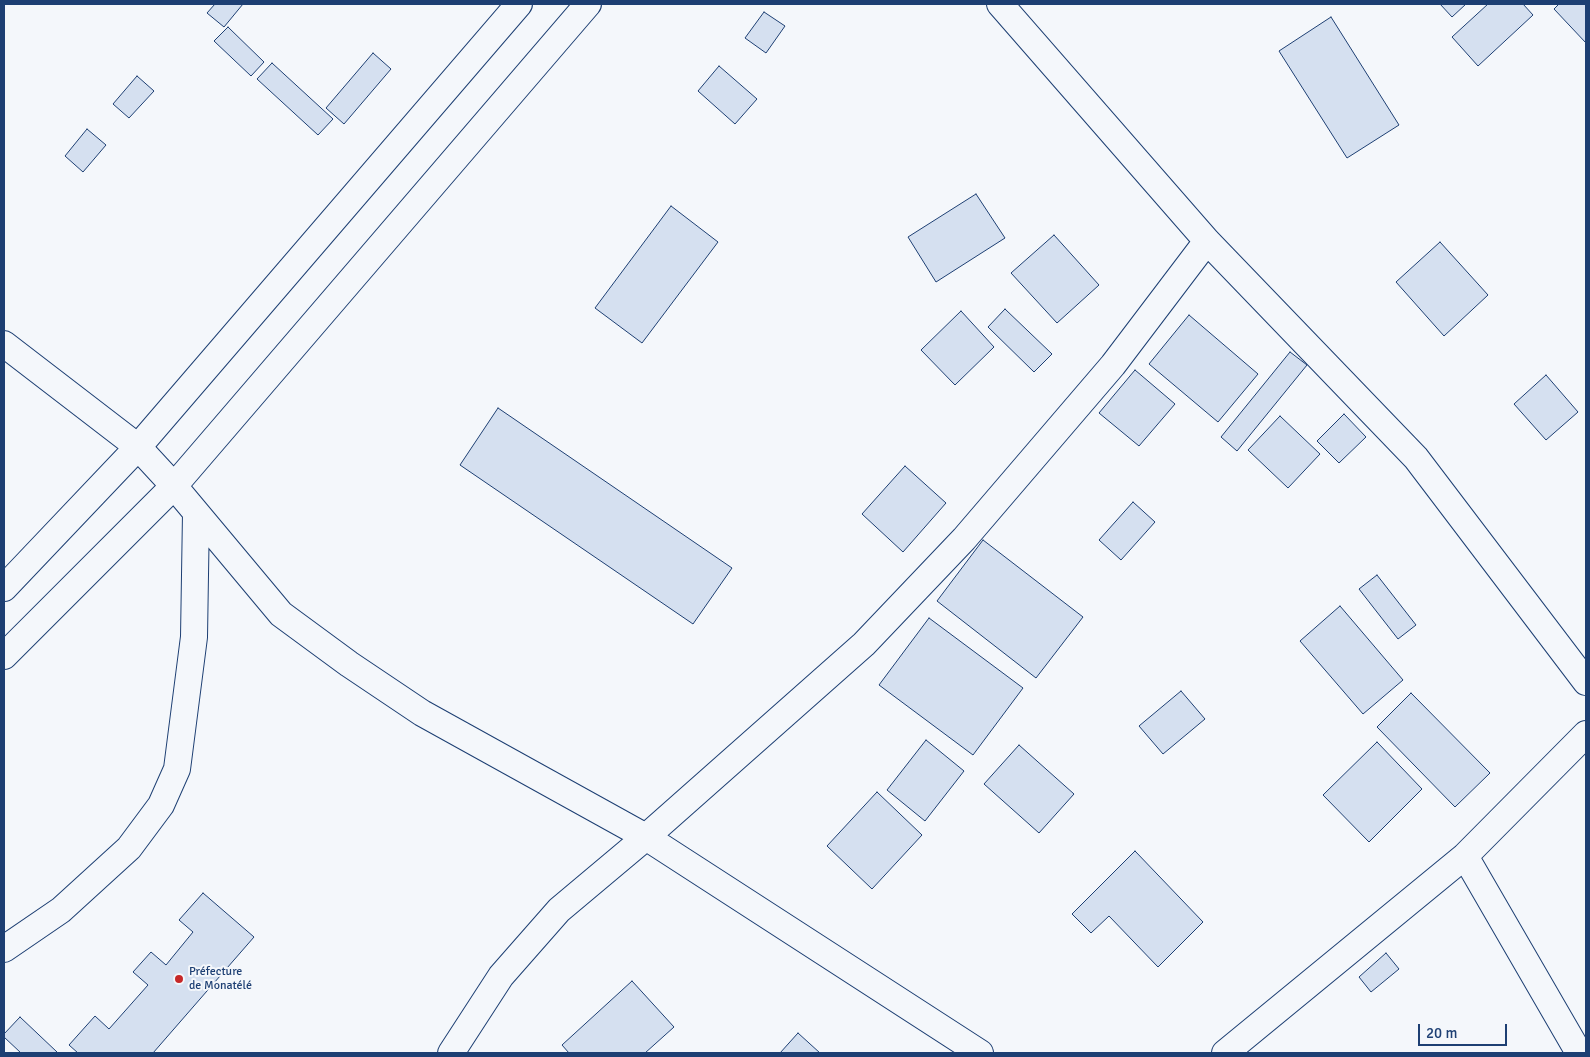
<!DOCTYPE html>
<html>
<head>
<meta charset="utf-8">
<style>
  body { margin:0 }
  #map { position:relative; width:1590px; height:1057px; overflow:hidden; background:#f4f7fb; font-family:Signika,sans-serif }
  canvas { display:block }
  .frame { position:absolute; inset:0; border:5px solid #1d3f73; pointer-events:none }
  .scale { position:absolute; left:1418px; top:1024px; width:89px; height:22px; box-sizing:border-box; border:2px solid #1d3f73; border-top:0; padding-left:6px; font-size:15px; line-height:18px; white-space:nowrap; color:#1d3f73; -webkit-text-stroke:4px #f4f7fb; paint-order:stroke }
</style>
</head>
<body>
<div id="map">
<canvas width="1590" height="1057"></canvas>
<div class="frame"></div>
<div class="scale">20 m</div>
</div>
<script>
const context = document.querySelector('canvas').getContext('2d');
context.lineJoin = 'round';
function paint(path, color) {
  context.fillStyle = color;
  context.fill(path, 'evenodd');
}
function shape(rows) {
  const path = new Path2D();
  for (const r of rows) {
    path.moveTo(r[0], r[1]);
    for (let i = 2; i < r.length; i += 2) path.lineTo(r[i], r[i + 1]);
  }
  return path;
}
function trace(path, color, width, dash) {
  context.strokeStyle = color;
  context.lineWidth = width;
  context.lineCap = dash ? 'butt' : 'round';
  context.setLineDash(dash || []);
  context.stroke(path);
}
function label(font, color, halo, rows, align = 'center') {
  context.font = font + ' Signika,sans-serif';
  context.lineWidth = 4;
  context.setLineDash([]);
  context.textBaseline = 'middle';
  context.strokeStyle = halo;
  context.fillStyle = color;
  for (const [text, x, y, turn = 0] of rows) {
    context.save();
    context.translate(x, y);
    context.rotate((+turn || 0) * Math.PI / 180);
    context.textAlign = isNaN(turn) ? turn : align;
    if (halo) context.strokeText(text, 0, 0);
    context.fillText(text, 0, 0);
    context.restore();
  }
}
const building = shape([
  [215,4,243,4,224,27,207,13,215,4],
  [1440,4,1466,4,1452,17,1440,4],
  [1488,4,1523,4,1533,15,1478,66,1452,37,1488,4],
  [1559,4,1586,4,1586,43,1554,9,1559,4],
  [764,12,785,26,766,53,745,38,764,12],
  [1331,17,1399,125,1347,158,1279,51,1331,17],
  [228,27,264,62,251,76,214,41,228,27],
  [373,53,391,69,344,124,326,108,373,53],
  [272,63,333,119,318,135,257,79,272,63],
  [719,66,757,99,735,124,698,91,719,66],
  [137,76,154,91,129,118,113,104,137,76],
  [87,129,106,145,83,172,65,156,87,129],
  [976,194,1005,238,936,282,908,237,976,194],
  [671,206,718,242,642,343,595,308,671,206],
  [1054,235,1099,285,1057,323,1011,273,1054,235],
  [1440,242,1488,295,1444,336,1396,282,1440,242],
  [1005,309,1052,354,1034,372,988,327,1005,309],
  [961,311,994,347,955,385,921,350,961,311],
  [1189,315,1258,374,1218,422,1149,364,1189,315],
  [1290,352,1307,365,1237,451,1221,437,1290,352],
  [1135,370,1175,404,1139,446,1099,413,1135,370],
  [1546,375,1578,412,1546,440,1514,404,1546,375],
  [498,408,732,568,693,624,460,465,498,408],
  [1344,414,1366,437,1339,463,1317,441,1344,414],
  [1280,416,1320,454,1288,488,1248,450,1280,416],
  [905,466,946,503,903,552,862,514,905,466],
  [1133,502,1155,522,1121,560,1099,540,1133,502],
  [983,540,1083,617,1036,678,937,601,983,540],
  [1377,575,1416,625,1398,639,1359,589,1377,575],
  [1340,606,1403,680,1363,714,1300,641,1340,606],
  [929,618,1023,688,973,755,879,685,929,618],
  [1181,691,1205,719,1163,754,1139,726,1181,691],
  [1411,693,1490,773,1455,807,1377,727,1411,693],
  [926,740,964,771,925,821,887,790,926,740],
  [1377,742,1422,789,1369,842,1323,795,1377,742],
  [1019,745,1074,794,1039,833,984,784,1019,745],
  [877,792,922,835,872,889,827,846,877,792],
  [1135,851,1203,922,1158,967,1109,916,1091,933,1072,914,1135,851],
  [203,893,254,937,153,1053,78,1053,69,1045,95,1016,109,1029,148,985,133,972,151,952,166,965,193,932,179,920,203,893],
  [1386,953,1399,969,1371,992,1359,977,1386,953],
  [632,981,674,1027,645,1053,569,1053,562,1045,632,981],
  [20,1017,57,1052,55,1053,21,1053,4,1037,4,1034,20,1017],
  [798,1033,820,1053,780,1053,798,1033]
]);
paint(building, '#d5e0f0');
trace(building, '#1d3f73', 1);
const minor = shape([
  [1000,4,1207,241,1416,458,1586,682],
  [4,344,138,447,174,486,281,614,349,664,422,713,646,837,980,1053],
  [4,588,138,447,519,4],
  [4,656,174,486,588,4],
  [1465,856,1579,1053],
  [4,949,61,910,129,848,161,805,177,769,194,637,196,513],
  [451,1053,501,976,559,910,646,837,864,644,964,539,1113,365,1207,241],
  [1225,1053,1465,856,1586,734]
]);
trace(minor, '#1d3f73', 28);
trace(minor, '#f4f7fb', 26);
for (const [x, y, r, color] of [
  [179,979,5,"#c62828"]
]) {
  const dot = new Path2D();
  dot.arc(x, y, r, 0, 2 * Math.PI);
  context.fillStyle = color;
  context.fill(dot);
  trace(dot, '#f4f7fb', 2);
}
label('12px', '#1d3f73', '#f4f7fb', [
  ["Préfecture",189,972],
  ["de Monatélé",189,986]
], 'left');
</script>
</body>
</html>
